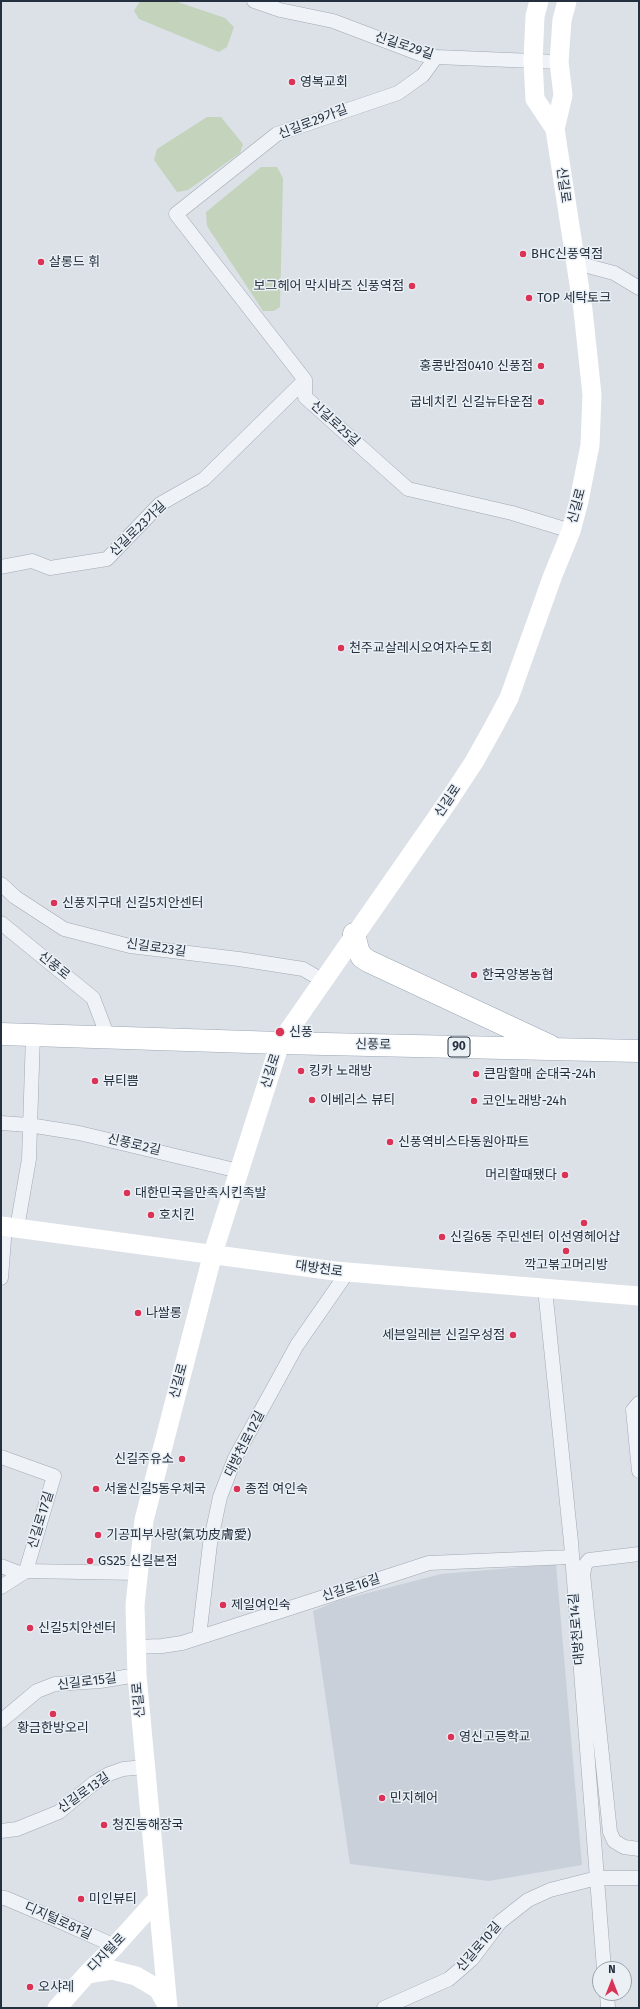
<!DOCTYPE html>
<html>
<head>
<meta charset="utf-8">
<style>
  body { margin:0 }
  #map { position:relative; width:640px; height:2009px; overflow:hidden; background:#dce1e8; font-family:"Fira Sans",sans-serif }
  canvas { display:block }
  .frame { position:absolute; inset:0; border:2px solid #24303f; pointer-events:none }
  .north { position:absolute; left:592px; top:1961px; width:40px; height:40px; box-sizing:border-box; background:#ebf0f5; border:1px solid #9ba3ac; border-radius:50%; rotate:0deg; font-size:11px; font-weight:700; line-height:16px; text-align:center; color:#24303f }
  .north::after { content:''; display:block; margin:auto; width:14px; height:18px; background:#db3356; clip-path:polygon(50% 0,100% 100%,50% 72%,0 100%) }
</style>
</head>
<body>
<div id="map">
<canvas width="640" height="2009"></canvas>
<div class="frame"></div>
<div class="north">N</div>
</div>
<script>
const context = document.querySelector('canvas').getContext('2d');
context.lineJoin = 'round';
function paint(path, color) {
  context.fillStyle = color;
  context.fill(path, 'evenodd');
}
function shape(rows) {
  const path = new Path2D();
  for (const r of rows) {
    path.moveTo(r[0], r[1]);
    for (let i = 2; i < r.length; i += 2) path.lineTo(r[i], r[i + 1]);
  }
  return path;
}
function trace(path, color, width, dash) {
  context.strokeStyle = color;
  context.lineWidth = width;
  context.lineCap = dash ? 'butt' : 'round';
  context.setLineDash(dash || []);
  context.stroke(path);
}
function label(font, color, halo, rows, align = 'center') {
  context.font = font + ' "Fira Sans","Noto Sans KR",sans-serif';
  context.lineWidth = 3;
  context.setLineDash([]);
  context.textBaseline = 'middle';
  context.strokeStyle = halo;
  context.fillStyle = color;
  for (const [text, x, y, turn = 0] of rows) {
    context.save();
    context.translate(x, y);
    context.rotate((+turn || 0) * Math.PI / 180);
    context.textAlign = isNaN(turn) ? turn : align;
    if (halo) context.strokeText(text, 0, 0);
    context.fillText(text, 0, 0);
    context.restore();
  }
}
paint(shape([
  [556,1564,582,1865,489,1881,350,1864,313,1611,337,1601,441,1574]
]), '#cad0da');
paint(shape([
  [140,1,175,1,225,18,234,27,227,47,219,52,139,19,134,11],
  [207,117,221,117,243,144,240,153,188,190,177,192,154,160,157,149],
  [261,167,277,167,283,178,280,307,274,311,263,311,207,226,206,212]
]), '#c3d3bc');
const street = shape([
  [254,1,280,10,333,21,420,54,436,57,559,62],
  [436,57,423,75,398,93,277,134,176,214,305,380,305,397,408,489,512,513,571,531],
  [576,263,614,273,639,288],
  [1,567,32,561,50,568,107,559,160,504,204,479,305,380],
  [1,884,15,897,64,929,130,946,239,959,303,969,322,980],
  [1,923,93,998,108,1037],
  [1,1123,29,1125,79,1133,239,1171],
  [17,1228,29,1159,33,1035],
  [1,1278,5,1226],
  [545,1289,571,1542,604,1969],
  [1,1457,54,1476,26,1571,19,1573,1,1566],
  [639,1471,633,1410,639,1403],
  [639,1554,589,1560,585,1565,583,1574,610,1832,614,1841,624,1847,639,1849],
  [1,1587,26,1571,137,1573],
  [199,1637,210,1544,220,1497,235,1458,297,1345,347,1273],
  [135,1647,162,1646,182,1643,429,1563,571,1557],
  [1,1721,37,1691,55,1684,100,1681,137,1675],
  [1,1831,17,1829,59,1812,94,1783,109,1774,123,1769,145,1767],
  [1,1898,5,1898,57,1920,115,1946],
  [607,1993,608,2008],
  [384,2008,449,1979,472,1959,500,1922,528,1900,550,1890,597,1878,639,1878]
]);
const primary = shape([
  [354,934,358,950,362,957,368,961,550,1046],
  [1,1034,280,1043,639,1051]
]);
trace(street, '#a1a8b2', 15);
trace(primary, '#9aa6b5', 23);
trace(street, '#eff2f6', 14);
trace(shape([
  [539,1,535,16,533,61,535,99,555,129],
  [1,1226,335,1271,639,1296],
  [87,1974,112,1970,136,1976,158,1989,168,2007],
  [57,2008,87,1974,115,1946,158,1898],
  [168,2008,137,1675,135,1605,144,1520,213,1253,280,1043,449,800,474,762,493,728,509,698,553,575,571,531,579,501,590,445,592,395,583,310,555,129,563,95,559,62,562,20,567,1]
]), '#fff', 19);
trace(primary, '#fff', 22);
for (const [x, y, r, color] of [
  [292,82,4,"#db3356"],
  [523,254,4,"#db3356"],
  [41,262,4,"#db3356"],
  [412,286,4,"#db3356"],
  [529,298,4,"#db3356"],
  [541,366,4,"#db3356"],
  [541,402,4,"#db3356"],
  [341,648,4,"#db3356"],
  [54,903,4,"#db3356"],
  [474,975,4,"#db3356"],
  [280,1032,5,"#db3356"],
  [301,1071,4,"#db3356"],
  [476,1074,4,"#db3356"],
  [95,1081,4,"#db3356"],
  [312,1100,4,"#db3356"],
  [474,1101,4,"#db3356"],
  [390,1142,4,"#db3356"],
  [565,1175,4,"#db3356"],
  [127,1193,4,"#db3356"],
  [151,1215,4,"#db3356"],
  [584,1223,4,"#db3356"],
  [442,1237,4,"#db3356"],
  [566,1251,4,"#db3356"],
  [138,1313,4,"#db3356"],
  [513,1335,4,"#db3356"],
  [182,1459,4,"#db3356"],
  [96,1489,4,"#db3356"],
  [237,1489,4,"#db3356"],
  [98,1535,4,"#db3356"],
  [90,1561,4,"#db3356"],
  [223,1605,4,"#db3356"],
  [30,1628,4,"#db3356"],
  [53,1714,4,"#db3356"],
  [451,1737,4,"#db3356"],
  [382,1798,4,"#db3356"],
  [104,1825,4,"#db3356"],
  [81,1899,4,"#db3356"],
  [30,1987,4,"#db3356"]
]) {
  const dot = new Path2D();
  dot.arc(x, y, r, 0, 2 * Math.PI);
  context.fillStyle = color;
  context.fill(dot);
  trace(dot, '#ebf0f5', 1.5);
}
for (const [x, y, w] of [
  [459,1047,22]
]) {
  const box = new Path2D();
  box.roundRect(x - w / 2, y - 10, w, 20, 3);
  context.fillStyle = '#ebf0f5';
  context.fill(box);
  trace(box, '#24303f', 1);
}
label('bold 12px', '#24303f', null, [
  ["90",459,1047]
]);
label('13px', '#24303f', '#ebf0f5', [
  ["신길로29길",404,46,18],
  ["신길로29가길",313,122,-21],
  ["신길로",563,185,82],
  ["신길로25길",335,424,42],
  ["신길로",577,506,-75],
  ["신길로23가길",138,529,-44],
  ["신길로",448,801,-56],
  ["신길로23길",156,948,8],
  ["신풍로",54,966,39],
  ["신풍로",373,1045,1],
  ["신길로",271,1071,-72],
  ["신풍로2길",134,1145,13],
  ["대방천로",319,1269,8],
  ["신길로",179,1381,-75],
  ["대방천로12길",245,1444,-63],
  ["신길로17길",41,1520,-73],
  ["신길로16길",351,1588,-18],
  ["대방천로14길",577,1629,-95],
  ["신길로15길",87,1682,-7],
  ["신길로",139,1700,-95],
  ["신길로13길",84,1793,-35],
  ["디지털로81길",58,1921,24],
  ["신길로10길",479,1947,-49],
  ["디지털로",107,1953,-46]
]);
label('13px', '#24303f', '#ebf0f5', [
  ["영복교회",300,82],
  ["BHC신풍역점",531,254],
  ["살롱드 휘",49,262],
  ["보그헤어 막시바즈 신풍역점",404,286,"right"],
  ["TOP 세탁토크",537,298],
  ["홍콩반점0410 신풍점",533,366,"right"],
  ["굽네치킨 신길뉴타운점",533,402,"right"],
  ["천주교살레시오여자수도회",349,648],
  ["신풍지구대 신길5치안센터",62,903],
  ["한국양봉농협",482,975],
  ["신풍",289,1032],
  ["킹카 노래방",309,1071],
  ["큰맘할매 순대국-24h",484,1074],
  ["뷰티쁨",103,1081],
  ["이베리스 뷰티",320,1100],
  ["코인노래방-24h",482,1101],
  ["신풍역비스타동원아파트",398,1142],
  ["머리할때됐다",557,1175,"right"],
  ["대한민국을만족시킨족발",135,1193],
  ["호치킨",159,1215],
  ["신길6동 주민센터",450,1237],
  ["이선영헤어샵",584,1237,"center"],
  ["깍고볶고머리방",566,1265,"center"],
  ["나쌀롱",146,1313],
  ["세븐일레븐 신길우성점",505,1335,"right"],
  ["신길주유소",174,1459,"right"],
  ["서울신길5동우체국",104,1489],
  ["종점 여인숙",245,1489],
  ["기공피부사랑(氣功皮膚愛)",106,1535],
  ["GS25 신길본점",98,1561],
  ["제일여인숙",231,1605],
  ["신길5치안센터",38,1628],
  ["황금한방오리",53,1728,"center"],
  ["영신고등학교",459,1737],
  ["민지헤어",390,1798],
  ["청진동해장국",112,1825],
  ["미인뷰티",89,1899],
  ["오샤레",38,1987]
], 'left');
</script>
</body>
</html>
